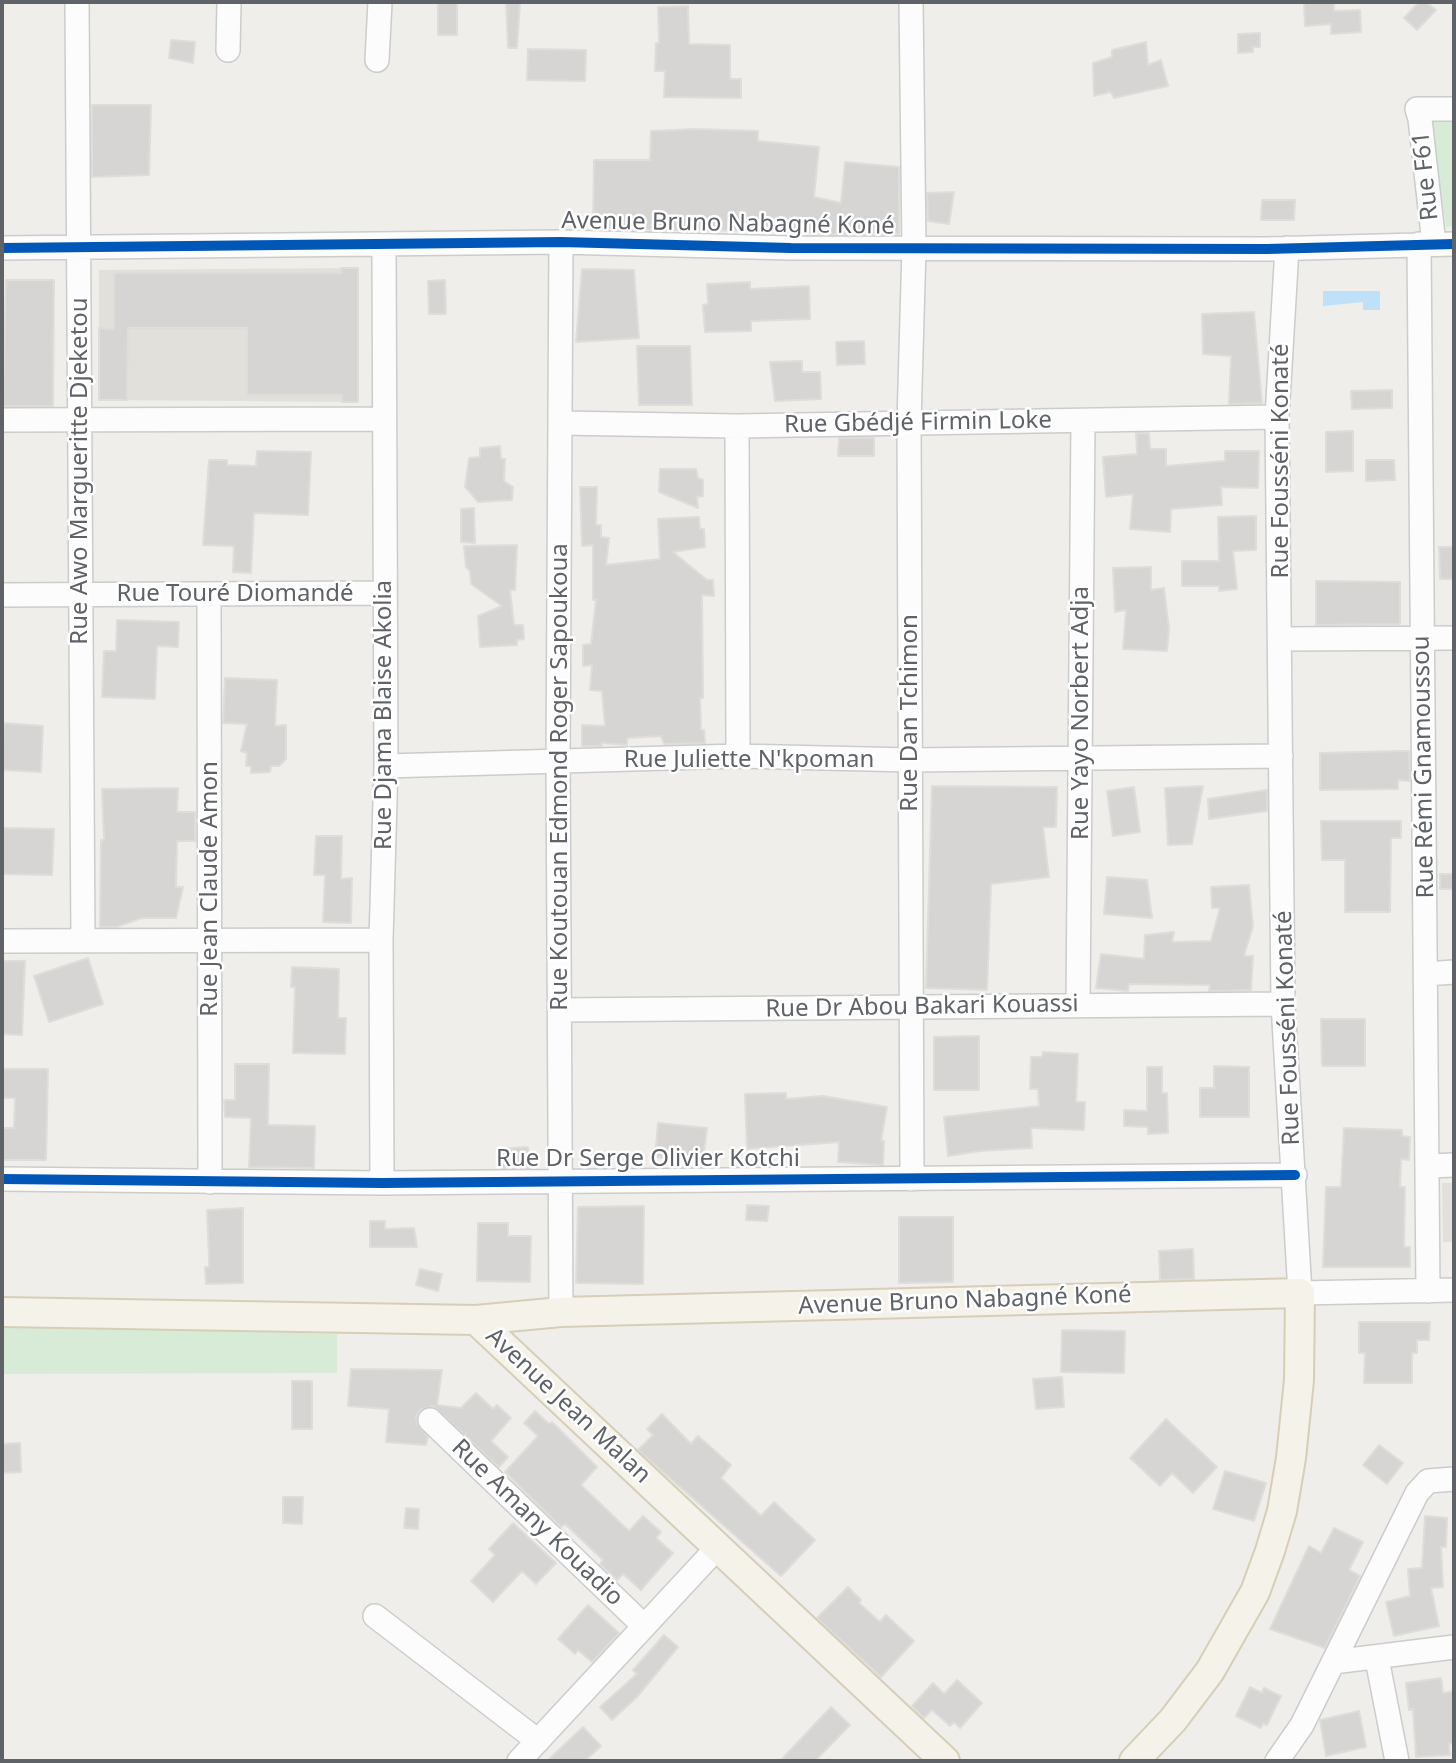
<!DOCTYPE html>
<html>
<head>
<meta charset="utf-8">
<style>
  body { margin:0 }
  #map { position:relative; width:1456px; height:1763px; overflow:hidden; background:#efeeea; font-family:"Noto Sans",sans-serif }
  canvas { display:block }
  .frame { position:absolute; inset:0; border:4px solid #5f6368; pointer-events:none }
</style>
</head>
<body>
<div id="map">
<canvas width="1456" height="1763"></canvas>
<div class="frame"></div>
</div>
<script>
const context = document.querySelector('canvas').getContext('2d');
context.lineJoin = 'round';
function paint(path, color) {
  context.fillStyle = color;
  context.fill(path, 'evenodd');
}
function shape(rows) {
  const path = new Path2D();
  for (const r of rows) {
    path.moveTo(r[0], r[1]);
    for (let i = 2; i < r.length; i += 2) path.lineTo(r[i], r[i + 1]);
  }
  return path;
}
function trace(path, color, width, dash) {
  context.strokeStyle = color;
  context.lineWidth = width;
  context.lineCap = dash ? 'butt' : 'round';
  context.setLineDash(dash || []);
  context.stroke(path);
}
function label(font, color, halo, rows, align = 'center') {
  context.font = font + ' "Noto Sans",sans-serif';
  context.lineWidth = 5;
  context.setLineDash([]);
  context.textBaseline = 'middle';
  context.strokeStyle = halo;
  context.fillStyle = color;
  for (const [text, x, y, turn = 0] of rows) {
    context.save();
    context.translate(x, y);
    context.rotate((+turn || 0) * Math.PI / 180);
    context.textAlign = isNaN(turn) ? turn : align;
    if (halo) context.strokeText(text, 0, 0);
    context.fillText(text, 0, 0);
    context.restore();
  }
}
paint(shape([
  [358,268,358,402,99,400,99,270],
  [1442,1183,1454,1183,1454,1242,1443,1242]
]), '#e2e0da');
paint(shape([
  [1454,121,1454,226,1446,227,1430,122],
  [2,1325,337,1334,337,1373,2,1374]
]), '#d8ebd6');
paint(shape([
  [1323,291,1380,291,1380,310,1363,310,1363,302,1323,306]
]), '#bfe0f9');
const building = shape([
  [438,2,457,2,457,35,438,35,438,2],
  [506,2,520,2,517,48,508,48,506,2],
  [1304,2,1334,2,1334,11,1360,10,1361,32,1331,34,1331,24,1305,26,1304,2],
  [1419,2,1426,2,1436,10,1417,30,1404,18,1419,2],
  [688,6,689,44,730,45,730,79,741,79,741,98,664,97,665,71,655,71,656,43,659,43,658,7,688,6],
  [1260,33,1260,47,1253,47,1253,52,1238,53,1238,34,1260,33],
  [171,40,195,42,193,63,169,58,171,40],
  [1146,42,1148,65,1161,60,1168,86,1114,98,1111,92,1094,96,1093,63,1112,57,1112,50,1146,42],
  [528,49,586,50,585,81,527,80,528,49],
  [92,105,151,105,149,175,92,177,92,105],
  [696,129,758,131,758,141,819,147,814,197,841,203,845,162,899,167,899,234,821,234,754,224,754,231,593,229,594,160,650,160,651,131,696,129],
  [954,192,949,224,928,221,927,193,954,192],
  [1262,200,1295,200,1294,220,1261,220,1262,200],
  [341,268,358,268,358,402,342,402,342,395,247,395,247,328,128,328,127,400,99,400,99,328,114,329,114,273,342,273,341,268],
  [582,269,634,270,639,338,576,342,582,269],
  [6,280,54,280,53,406,3,406,6,280],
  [445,280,446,314,429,314,428,281,445,280],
  [750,282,750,289,809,286,810,319,751,321,751,331,705,332,703,305,708,304,707,284,750,282],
  [1254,312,1262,403,1229,404,1231,356,1203,354,1202,314,1254,312],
  [864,341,865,364,837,365,836,342,864,341],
  [637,346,690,346,692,405,639,405,637,346],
  [802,361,802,372,820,372,821,399,775,401,770,362,802,361],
  [1392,390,1392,408,1352,409,1351,391,1392,390],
  [1353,431,1353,471,1326,472,1326,432,1353,431],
  [1136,433,1149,433,1150,449,1166,449,1166,466,1225,461,1225,451,1259,451,1258,488,1221,487,1222,505,1171,509,1170,532,1130,529,1133,494,1106,497,1103,457,1137,454,1136,433],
  [839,438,874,438,874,456,838,456,839,438],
  [500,446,501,459,505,459,504,481,513,487,512,500,478,502,465,487,469,458,480,457,480,448,500,446],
  [257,451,311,452,308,515,254,513,251,573,233,572,234,546,203,545,209,460,227,460,227,465,256,466,257,451],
  [1366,460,1394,460,1395,480,1366,481,1366,460],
  [660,469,696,469,698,478,703,480,703,496,697,497,698,508,659,492,660,469],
  [580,487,597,487,596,525,601,525,601,537,609,538,606,565,660,559,658,519,699,517,700,529,704,529,705,547,673,552,707,580,713,580,714,596,702,595,703,698,700,698,701,730,704,730,705,743,664,744,661,736,627,738,627,745,602,743,602,746,582,746,582,725,605,726,602,691,590,690,592,665,583,666,583,645,591,644,596,600,593,600,593,545,582,546,580,487],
  [474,508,475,543,461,542,461,509,474,508],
  [1256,516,1256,550,1233,551,1237,589,1219,591,1219,586,1182,586,1182,561,1219,561,1218,517,1256,516],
  [517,545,515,590,510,590,514,625,523,625,524,639,517,640,517,645,480,647,478,616,502,606,471,584,470,571,466,567,464,546,517,545],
  [1439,547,1454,547,1454,579,1440,579,1439,547],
  [1151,567,1151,590,1164,588,1169,629,1167,651,1123,649,1126,610,1115,612,1113,568,1151,567],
  [1316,581,1400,582,1400,624,1316,625,1316,581],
  [117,620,179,622,178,647,157,646,155,699,102,697,104,651,116,651,117,620],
  [225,678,277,680,275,726,286,725,286,759,279,766,271,766,270,772,251,773,251,766,246,766,247,753,241,751,247,724,223,723,225,678],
  [4,723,43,726,41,772,2,770,4,723],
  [1401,751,1409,751,1410,781,1398,780,1398,789,1320,790,1320,753,1401,751],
  [932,786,1057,787,1056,827,1043,827,1049,877,991,884,987,990,926,988,932,786],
  [1203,786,1192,844,1168,845,1165,788,1203,786],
  [1134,787,1140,832,1113,836,1107,791,1134,787],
  [178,788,177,812,195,812,195,841,177,841,176,887,183,887,176,918,142,918,116,927,100,927,101,840,104,840,102,789,178,788],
  [1267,790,1267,811,1209,819,1208,799,1267,790],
  [1321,821,1401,821,1401,838,1391,838,1390,912,1345,912,1345,860,1322,860,1321,821],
  [3,828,54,829,52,875,2,874,3,828],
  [316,836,342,836,341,879,352,878,351,923,323,922,325,875,314,875,316,836],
  [1440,874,1454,874,1454,889,1440,889,1440,874],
  [1107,877,1147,880,1152,918,1104,914,1107,877],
  [1249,885,1253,926,1244,956,1253,956,1251,990,1209,991,1210,985,1129,984,1128,991,1096,988,1101,954,1144,959,1145,935,1174,932,1172,942,1211,941,1220,908,1212,908,1211,887,1249,885],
  [88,958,103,1004,49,1022,34,976,88,958],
  [2,961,25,961,22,1035,2,1034,2,961],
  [292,967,339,969,338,1018,346,1018,345,1054,293,1053,295,987,291,987,292,967],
  [1321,1019,1365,1019,1365,1066,1322,1066,1321,1019],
  [979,1036,979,1090,934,1090,934,1037,979,1036],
  [1043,1052,1078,1054,1076,1102,1085,1102,1084,1130,1031,1128,1032,1148,980,1151,948,1156,944,1117,1039,1106,1038,1089,1030,1089,1031,1057,1042,1057,1043,1052],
  [235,1064,269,1064,268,1125,315,1126,314,1168,249,1167,251,1118,225,1117,224,1100,235,1100,235,1064],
  [1214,1066,1249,1067,1249,1117,1200,1117,1200,1088,1214,1088,1214,1066],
  [1147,1067,1162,1067,1162,1093,1167,1093,1168,1133,1148,1134,1148,1127,1124,1126,1124,1110,1147,1111,1147,1067],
  [2,1069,48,1069,46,1160,2,1160,2,1128,14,1128,15,1098,2,1098,2,1069],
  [786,1093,786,1099,823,1096,887,1107,881,1141,884,1141,883,1165,838,1162,839,1142,747,1149,745,1094,786,1093],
  [658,1123,707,1128,703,1162,655,1157,658,1123],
  [1344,1128,1402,1130,1402,1136,1410,1137,1409,1160,1401,1159,1400,1187,1405,1187,1404,1247,1410,1247,1410,1267,1323,1267,1326,1187,1341,1187,1344,1128],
  [528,1147,530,1168,499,1168,498,1149,528,1147],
  [747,1205,769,1206,767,1221,746,1220,747,1205],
  [644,1206,643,1284,576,1283,578,1207,644,1206],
  [243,1208,243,1283,206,1284,205,1267,209,1267,209,1259,207,1210,243,1208],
  [899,1217,953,1217,953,1282,899,1283,899,1217],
  [370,1221,385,1221,385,1229,414,1228,417,1247,370,1247,370,1221],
  [478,1223,508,1223,508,1236,531,1236,530,1282,477,1281,478,1223],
  [1193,1249,1194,1279,1160,1280,1159,1251,1193,1249],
  [420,1269,442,1274,438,1291,416,1285,420,1269],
  [1359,1322,1430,1322,1429,1340,1417,1340,1417,1353,1412,1353,1412,1383,1364,1383,1365,1353,1359,1353,1359,1322],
  [1062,1330,1125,1331,1124,1373,1061,1372,1062,1330],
  [351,1369,442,1370,437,1405,461,1408,476,1393,493,1409,497,1405,511,1418,491,1441,508,1457,499,1467,433,1406,420,1410,416,1417,417,1424,428,1437,426,1445,386,1442,389,1409,348,1406,351,1369],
  [1062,1377,1064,1407,1036,1409,1033,1379,1062,1377],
  [292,1381,312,1381,312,1429,292,1429,292,1381],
  [535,1411,549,1424,552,1422,597,1467,581,1485,629,1531,643,1516,661,1532,656,1538,673,1553,641,1590,623,1574,617,1580,600,1564,603,1560,565,1524,561,1527,505,1472,538,1436,524,1423,535,1411],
  [662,1414,691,1444,698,1436,731,1465,721,1478,761,1516,774,1502,815,1540,781,1576,638,1450,653,1435,647,1429,662,1414],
  [1166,1419,1217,1467,1193,1493,1172,1473,1160,1486,1130,1458,1166,1419],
  [20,1443,21,1472,2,1473,2,1444,20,1443],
  [1379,1445,1403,1463,1387,1484,1363,1465,1379,1445],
  [1225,1471,1266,1483,1254,1521,1213,1509,1225,1471],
  [283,1497,303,1497,302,1524,283,1523,283,1497],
  [406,1508,419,1509,418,1529,404,1528,406,1508],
  [1425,1516,1447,1518,1446,1547,1441,1547,1443,1587,1431,1588,1439,1626,1394,1636,1386,1602,1410,1596,1408,1569,1422,1568,1425,1516],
  [513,1523,556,1563,536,1584,522,1571,493,1602,471,1581,495,1555,489,1549,513,1523],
  [1334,1528,1363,1542,1349,1570,1360,1576,1325,1648,1270,1629,1309,1546,1321,1553,1334,1528],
  [848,1587,861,1600,859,1603,880,1622,886,1615,914,1641,881,1677,817,1618,848,1587],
  [588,1605,619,1633,592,1662,578,1650,575,1654,558,1639,588,1605],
  [664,1635,678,1647,637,1697,612,1720,600,1707,637,1674,633,1670,664,1635],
  [1441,1678,1443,1693,1454,1691,1454,1743,1449,1744,1450,1755,1416,1757,1413,1709,1409,1710,1406,1683,1441,1678],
  [957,1680,982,1703,960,1728,954,1722,950,1726,932,1710,924,1718,912,1706,933,1683,944,1694,957,1680],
  [1250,1687,1262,1693,1264,1688,1281,1696,1267,1725,1263,1723,1261,1728,1236,1716,1250,1687],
  [831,1707,850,1725,815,1761,780,1761,831,1707],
  [1359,1711,1366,1747,1326,1756,1320,1720,1359,1711],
  [583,1727,601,1746,585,1761,547,1761,583,1727]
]);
paint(building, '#d6d5d3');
trace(building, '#deddd9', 2);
const minor = shape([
  [77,2,83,940],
  [911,2,914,248,909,421,912,1179],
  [228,50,229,2],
  [377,60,380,2],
  [1419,244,1428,1291],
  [1434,244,1420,119,1417,109,1454,109],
  [2,248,561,242,791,248,1267,249,1454,244],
  [1287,248,1277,417,1283,1004,1300,1293,1454,1290],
  [2,420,384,419],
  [560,423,737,426,1277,417],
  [737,426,738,756],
  [2,595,384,593],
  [209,596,210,1182],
  [1282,639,1454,638],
  [386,766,738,756,910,760,1281,756],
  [2,941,381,940],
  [1426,974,1454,972],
  [1078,1005,1083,422],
  [560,1010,1283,1004],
  [1428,1166,1454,1165],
  [2,1179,382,1183,1295,1175],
  [382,1183,381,940,386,766,384,246],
  [561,1312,558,762,561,242],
  [430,1420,644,1626],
  [375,1616,538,1741],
  [1377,1659,1397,1761],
  [1333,1662,1454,1647],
  [519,1761,717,1548],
  [1277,1761,1302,1725,1417,1493,1428,1481,1454,1479]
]);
const major = shape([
  [2,1312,476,1320,561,1312,1300,1293,1299,1380,1291,1458,1282,1511,1270,1551,1255,1592,1210,1671,1173,1720,1134,1761],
  [476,1320,945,1761]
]);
trace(minor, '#cbcccc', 26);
trace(major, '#d7ceb8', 32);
trace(minor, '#fdfcfc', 23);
trace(major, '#f4f2e9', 28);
trace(shape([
  [2,248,561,242,791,248,1267,249,1454,244],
  [2,1179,382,1183,1295,1175]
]), '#0057b8', 10);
label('24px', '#5f6368', '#fff', [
  ["Rue F61",1426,176,-96],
  ["Avenue Bruno Nabagné Koné",728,224,1],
  ["Rue Gbédjé Firmin Loke",918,423,-1],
  ["Rue Fousséni Konaté",1281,461,-90],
  ["Rue Awo Margueritte Djeketou",80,471,-90],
  ["Rue Touré Diomandé",235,594],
  ["Rue Dan Tchimon",910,713,-90],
  ["Rue Yayo Norbert Adja",1081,713,-90],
  ["Rue Djama Blaise Akolia",384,715,-90],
  ["Rue Juliette N'kpoman",749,760],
  ["Rue Rémi Gnamoussou",1424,767,-91],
  ["Rue Koutouan Edmond Roger Sapoukoua",560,777,-90],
  ["Rue Jean Claude Amon",210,889,-90],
  ["Rue Dr Abou Bakari Kouassi",922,1007,-1],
  ["Rue Fousséni Konaté",1288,1028,-92],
  ["Rue Dr Serge Olivier Kotchi",648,1159],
  ["Avenue Bruno Nabagné Koné",965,1301,-2],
  ["Avenue Jean Malan",568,1406,43],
  ["Rue Amany Kouadio",537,1523,44]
]);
</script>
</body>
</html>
